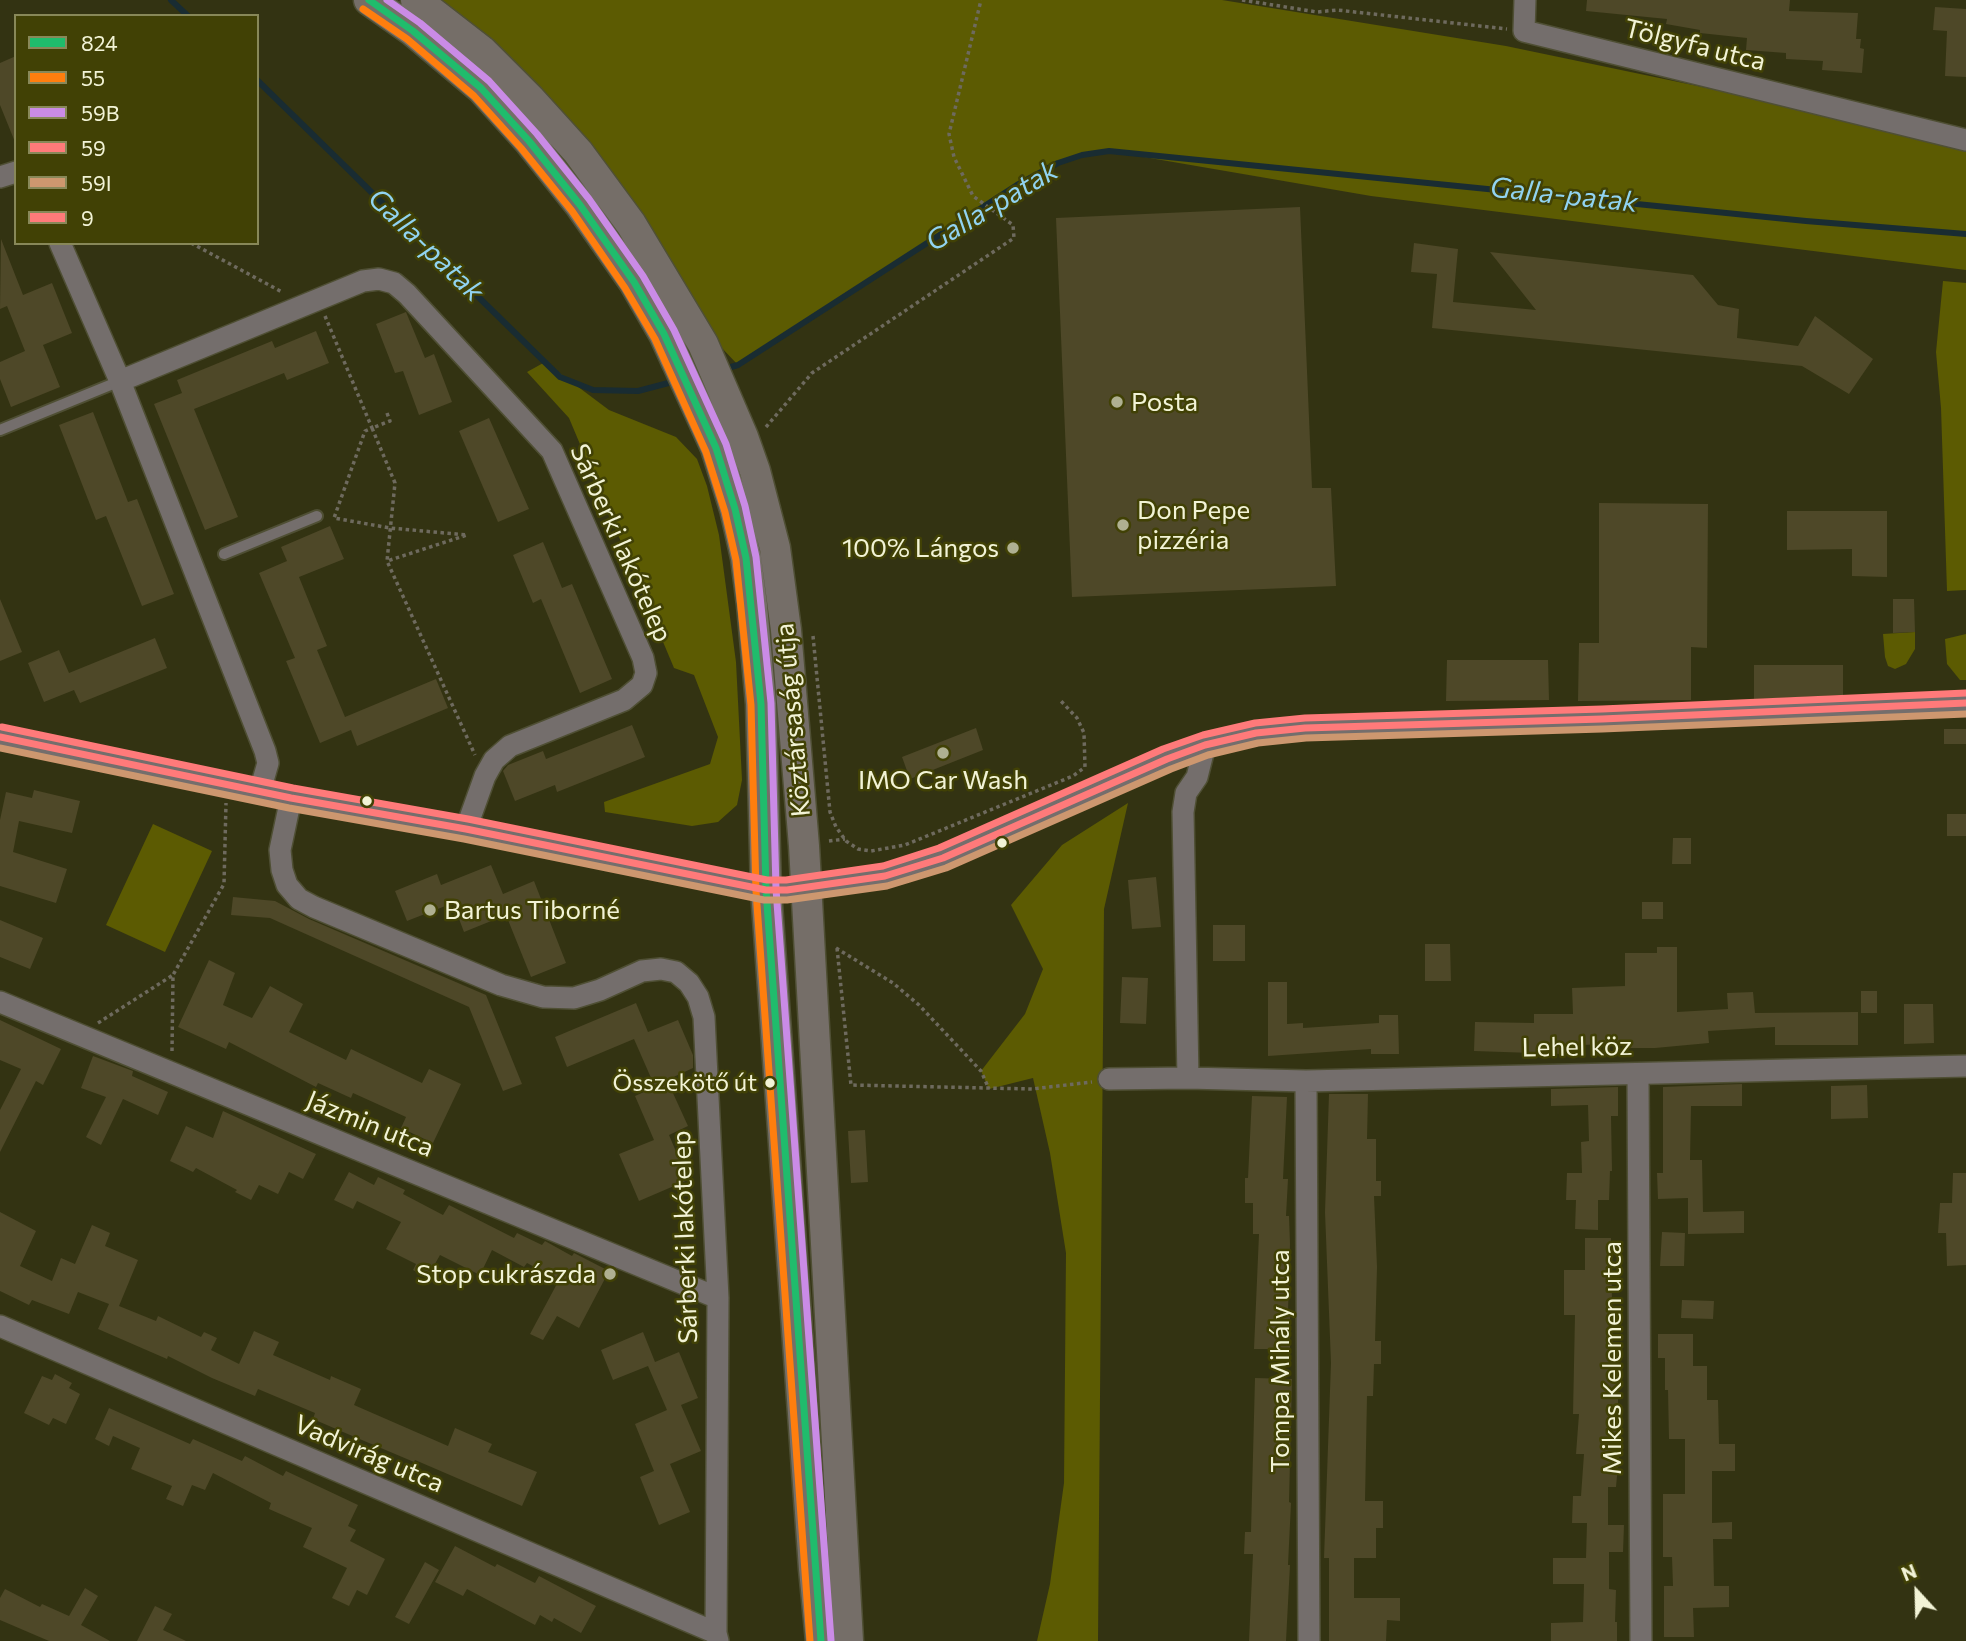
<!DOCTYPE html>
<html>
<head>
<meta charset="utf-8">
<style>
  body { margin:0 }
  #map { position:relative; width:1966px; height:1641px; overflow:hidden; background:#333312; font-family:Commissioner,sans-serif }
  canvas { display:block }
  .legend { position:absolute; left:14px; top:14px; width:245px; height:231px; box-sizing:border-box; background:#414105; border:2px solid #888859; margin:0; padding:9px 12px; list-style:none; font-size:21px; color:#f2f3d6 }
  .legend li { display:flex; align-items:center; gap:14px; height:35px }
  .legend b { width:35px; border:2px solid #888859 }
  .north { position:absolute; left:1882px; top:1557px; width:70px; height:70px; -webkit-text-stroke:5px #414105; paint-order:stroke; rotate:338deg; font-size:19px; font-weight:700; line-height:28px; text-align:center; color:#f2f3d6 }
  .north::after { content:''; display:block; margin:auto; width:24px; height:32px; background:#f2f3d6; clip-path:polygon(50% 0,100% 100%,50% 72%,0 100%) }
</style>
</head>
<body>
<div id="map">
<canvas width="1966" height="1641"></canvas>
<ul class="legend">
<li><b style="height:9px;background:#20bc6c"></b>824</li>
<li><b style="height:9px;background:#ff7e0e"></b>55</li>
<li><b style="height:9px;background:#ca8be6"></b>59B</li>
<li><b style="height:9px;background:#ff7a7a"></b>59</li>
<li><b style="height:9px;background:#cd976f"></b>59I</li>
<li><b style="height:9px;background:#ff7a7a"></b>9</li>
</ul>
<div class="north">N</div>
</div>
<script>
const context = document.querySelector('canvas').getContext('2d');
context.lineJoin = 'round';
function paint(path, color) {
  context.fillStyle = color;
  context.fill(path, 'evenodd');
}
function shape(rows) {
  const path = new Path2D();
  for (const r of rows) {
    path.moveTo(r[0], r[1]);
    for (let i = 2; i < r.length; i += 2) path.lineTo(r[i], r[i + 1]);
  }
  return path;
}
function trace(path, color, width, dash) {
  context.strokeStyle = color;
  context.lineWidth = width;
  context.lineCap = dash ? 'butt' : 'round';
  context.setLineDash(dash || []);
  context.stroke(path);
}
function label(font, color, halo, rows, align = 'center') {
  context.font = font + ' Commissioner,sans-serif';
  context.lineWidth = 5;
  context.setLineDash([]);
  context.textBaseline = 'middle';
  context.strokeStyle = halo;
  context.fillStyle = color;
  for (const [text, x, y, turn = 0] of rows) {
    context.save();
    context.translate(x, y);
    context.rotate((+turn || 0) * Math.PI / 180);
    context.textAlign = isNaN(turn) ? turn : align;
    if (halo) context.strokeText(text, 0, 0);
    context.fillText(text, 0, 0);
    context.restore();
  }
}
paint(shape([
  [411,0,1222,0,1506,46,1966,142,1966,270,1371,196,1109,151,1058,163,1017,185,738,365,719,345,631,224],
  [1943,281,1966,283,1966,590,1947,591,1941,408,1936,352],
  [545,362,609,410,676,437,697,459,707,486,719,535,736,662,742,780,737,805,718,822,692,826,605,812,604,802,710,764,718,737,694,675,674,668,569,418,527,372],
  [1915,632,1915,649,1906,664,1895,669,1888,666,1885,657,1883,634],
  [1966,634,1966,680,1960,680,1947,664,1945,639],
  [1128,803,1104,909,1098,1641,1037,1641,1050,1584,1064,1483,1066,1253,1050,1153,1033,1078,989,1089,981,1071,1025,1014,1043,969,1011,905,1062,845],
  [153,824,212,851,165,952,106,925]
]), '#5c5b02');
trace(shape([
  [171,0,188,16],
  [257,80,560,377,593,390,638,391,676,381],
  [724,369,738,365,1017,185,1058,163,1082,155,1109,151,1806,221,1966,234]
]), '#192c32', 6);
paint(shape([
  [1587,0,1790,0,1789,11,1858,13,1856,39,1861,39,1860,48,1864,49,1862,73,1822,70,1823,61,1786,59,1786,53,1746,50,1747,38,1700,33,1700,30,1666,24,1667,19,1586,11],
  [1935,7,1966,9,1966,77,1945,76,1947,31,1933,30],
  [16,56,16,142,15,142,0,105,0,63],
  [1300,207,1312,488,1331,488,1336,586,1072,597,1056,218],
  [1,239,23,295,52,283,72,333,43,345,60,387,11,407,0,379,0,362,25,351,7,306,0,309],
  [1414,243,1458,249,1453,302,1536,310,1490,252,1693,275,1718,305,1739,309,1737,338,1798,346,1815,316,1873,359,1849,394,1802,366,1432,328,1437,274,1411,272],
  [406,312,425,358,434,354,452,402,419,415,403,371,395,373,376,324],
  [316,331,329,363,287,380,284,373,194,409,238,517,205,530,154,404,182,393,177,380,272,341,275,348],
  [93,412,128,502,137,499,174,594,142,606,106,516,96,520,59,425],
  [489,418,529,509,498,522,459,431],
  [1599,503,1708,504,1707,648,1691,647,1691,700,1578,701,1579,643,1599,643],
  [1787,511,1887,511,1887,577,1852,576,1852,549,1787,550],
  [330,526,344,559,299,577,327,646,317,650,345,717,436,679,448,708,357,746,351,730,320,743,286,661,295,658,259,573,287,561,281,547],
  [543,542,562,588,572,584,612,679,580,693,541,599,533,603,513,555],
  [0,599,22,652,0,661],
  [1893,599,1914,599,1915,632,1893,633],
  [155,638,167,668,80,703,74,690,44,702,28,663,59,650,69,673],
  [1447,660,1548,660,1549,700,1446,701],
  [1754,665,1843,665,1843,695,1754,699],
  [632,725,645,757,557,792,555,785,515,801,503,771,508,765,543,751,546,759],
  [976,728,983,750,910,779,902,757],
  [1944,729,1966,729,1966,744,1944,744],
  [34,790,80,801,72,833,19,821,13,852,67,869,56,903,0,886,0,820,6,792,32,798],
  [1947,814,1966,814,1966,836,1947,836],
  [1673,838,1691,838,1691,864,1672,864],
  [491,865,503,894,534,881,566,963,531,977,506,915,464,932,453,903,407,921,395,891,437,874,441,885],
  [1156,877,1161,927,1132,929,1128,880],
  [233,897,275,901,309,919,486,995,522,1084,503,1091,469,1007,270,918,231,915],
  [1642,902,1663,902,1663,919,1642,919],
  [0,920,43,938,30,969,0,957],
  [1213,925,1245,925,1245,961,1213,961],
  [1425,944,1450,944,1451,981,1425,981],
  [1657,947,1677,947,1677,1012,1728,1009,1727,993,1753,992,1755,1013,1858,1012,1858,1045,1775,1045,1775,1027,1708,1031,1709,1043,1655,1048,1624,1048,1624,1043,1562,1046,1562,1054,1474,1051,1475,1022,1534,1023,1534,1014,1573,1014,1572,988,1625,986,1625,953,1657,953],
  [209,960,235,973,223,1005,252,1018,270,986,303,1004,289,1032,346,1060,351,1049,422,1083,429,1069,461,1084,433,1143,401,1128,406,1117,353,1093,351,1098,318,1083,316,1087,229,1042,226,1049,178,1027],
  [1122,977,1148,978,1146,1024,1120,1023],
  [1268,982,1287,982,1287,1024,1303,1023,1303,1028,1379,1023,1379,1015,1398,1015,1399,1054,1371,1054,1371,1049,1268,1056],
  [1861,991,1877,991,1877,1013,1861,1013],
  [636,1003,648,1032,678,1020,693,1055,693,1068,667,1080,688,1126,669,1135,688,1180,639,1201,619,1154,654,1140,635,1096,655,1087,634,1039,567,1067,555,1037],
  [1904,1004,1933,1004,1934,1043,1904,1044],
  [0,1020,61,1049,43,1085,36,1081,0,1152,0,1110,21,1069,0,1060],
  [93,1056,133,1071,132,1076,168,1092,158,1115,123,1099,101,1145,86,1137,106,1097,81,1088],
  [1742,1084,1742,1106,1691,1106,1690,1160,1702,1160,1703,1212,1744,1211,1744,1233,1688,1234,1688,1198,1658,1199,1657,1173,1663,1173,1663,1087],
  [1867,1085,1868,1118,1831,1119,1831,1086],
  [1618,1087,1618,1116,1611,1116,1612,1171,1610,1171,1609,1200,1598,1200,1598,1230,1575,1229,1576,1200,1566,1200,1567,1173,1582,1173,1581,1142,1589,1141,1588,1105,1551,1106,1551,1089],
  [1329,1094,1368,1094,1367,1139,1376,1139,1376,1181,1381,1181,1381,1196,1374,1196,1377,1267,1375,1341,1381,1341,1381,1364,1374,1364,1373,1396,1367,1396,1365,1501,1383,1501,1383,1528,1376,1528,1376,1558,1354,1558,1354,1598,1400,1598,1400,1621,1387,1620,1386,1641,1329,1641,1329,1558,1324,1558,1331,1363,1325,1212],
  [1252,1096,1287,1097,1283,1179,1288,1179,1286,1216,1289,1216,1290,1244,1288,1311,1290,1311,1290,1349,1254,1349,1259,1234,1253,1234,1253,1203,1245,1203,1245,1178,1248,1178],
  [223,1111,316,1154,303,1179,289,1172,278,1194,259,1185,251,1200,235,1192,237,1190,196,1168,193,1172,170,1161,186,1126,213,1138],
  [865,1130,868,1182,851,1183,848,1131],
  [349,1172,374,1185,378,1177,405,1190,403,1194,443,1215,449,1205,514,1238,517,1233,542,1245,545,1241,572,1256,574,1253,609,1271,579,1328,557,1316,543,1340,530,1334,559,1280,527,1263,524,1267,492,1250,480,1275,440,1255,427,1278,413,1270,416,1264,386,1249,401,1222,357,1201,353,1209,334,1200],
  [1953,1173,1966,1173,1966,1265,1947,1266,1946,1233,1938,1233,1940,1203,1952,1203],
  [0,1212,36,1231,20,1266,52,1281,61,1258,75,1264,92,1225,110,1233,105,1246,138,1260,119,1306,156,1321,158,1316,201,1337,204,1332,217,1338,211,1350,239,1364,254,1331,279,1342,273,1355,330,1380,331,1376,361,1389,354,1405,448,1446,455,1428,492,1444,488,1452,537,1472,522,1506,415,1460,414,1462,343,1432,313,1419,315,1413,258,1389,255,1396,212,1378,168,1356,167,1359,98,1329,109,1304,78,1292,69,1314,32,1300,29,1305,0,1291],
  [1662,1232,1685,1233,1684,1266,1660,1266],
  [1585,1238,1611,1238,1613,1369,1618,1369,1618,1431,1621,1432,1616,1487,1608,1487,1608,1525,1624,1525,1623,1552,1609,1552,1609,1589,1616,1590,1615,1622,1617,1622,1617,1641,1551,1641,1551,1623,1583,1622,1584,1584,1553,1584,1553,1558,1586,1558,1587,1523,1572,1523,1573,1496,1581,1496,1584,1454,1576,1454,1579,1414,1573,1414,1575,1315,1564,1315,1564,1270,1585,1270],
  [1682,1300,1714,1301,1713,1319,1681,1318],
  [643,1332,655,1362,679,1352,698,1398,681,1405,701,1451,670,1464,690,1512,659,1525,640,1477,654,1471,635,1424,667,1410,648,1366,613,1380,601,1350],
  [1658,1334,1693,1334,1693,1366,1707,1366,1707,1400,1718,1400,1719,1444,1735,1444,1735,1471,1712,1471,1712,1523,1732,1522,1732,1539,1713,1539,1714,1586,1729,1586,1729,1607,1693,1608,1694,1637,1664,1637,1664,1586,1673,1586,1672,1557,1663,1557,1663,1494,1685,1494,1685,1439,1669,1439,1668,1390,1665,1390,1665,1358,1658,1358],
  [55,1374,72,1383,69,1388,80,1394,66,1424,53,1418,49,1425,24,1413,42,1376,52,1380],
  [1255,1378,1292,1379,1289,1502,1291,1503,1288,1565,1290,1565,1286,1641,1249,1641,1253,1554,1244,1554,1245,1532,1251,1532],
  [109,1408,190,1444,193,1439,242,1461,245,1456,283,1476,286,1471,358,1505,348,1526,356,1530,350,1541,385,1559,367,1595,357,1590,349,1606,332,1598,347,1568,303,1547,312,1528,269,1509,271,1503,213,1473,205,1490,192,1485,183,1506,166,1499,172,1486,131,1469,140,1448,113,1436,109,1446,95,1439],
  [455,1546,495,1567,497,1564,535,1583,539,1576,596,1606,581,1633,554,1618,552,1622,540,1615,535,1625,467,1589,463,1596,435,1582],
  [425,1562,439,1570,409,1624,395,1617],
  [85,1588,98,1596,81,1625,110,1641,49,1641,0,1620,0,1598,5,1589,40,1607,42,1604,69,1616],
  [155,1606,172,1614,163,1630,186,1641,137,1641]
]), '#4e4828');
const lane = shape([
  [0,430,120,381],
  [224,554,317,516]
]);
const street = shape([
  [1525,0,1524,31,1966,140],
  [0,177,16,172],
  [60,243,120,381,265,751,268,763,260,791],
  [120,381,363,281,379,279,394,283,407,294,552,451,643,658,646,673,642,685,624,700,510,746,494,760,485,776,466,829],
  [0,737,291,798,466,829,736,884,766,890,787,890,885,876,943,858,1167,759,1205,745,1256,733,1305,728,1602,719,1966,703],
  [291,798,280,850,282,870,287,885,299,899,314,907,501,985,543,997,574,998,600,990,642,971,661,969,676,972,689,983,698,997,704,1017,718,1298,716,1633,718,1641],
  [0,1002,718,1298],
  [1638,1074,1641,1641],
  [1188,1078,1183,812,1186,793,1197,777,1205,745],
  [1109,1079,1188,1078,1306,1081,1966,1066],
  [1306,1081,1309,1641],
  [0,1326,716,1633]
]);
const secondary = shape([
  [369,0,413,31,481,88,529,141,580,205,634,282,664,334,716,448,735,509,746,558,752,605,761,704,766,890,814,1569,821,1641],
  [416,0,482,51,530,99,578,152,631,224,703,344,743,437,755,471,775,548,786,630,804,846,848,1641]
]);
trace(lane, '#4f4f34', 14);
trace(street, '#4f4f34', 24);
trace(secondary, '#4f4f34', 33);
trace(shape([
  [1242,0,1317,12,1337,10,1507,29],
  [191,243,282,292],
  [325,316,372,428,365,431,334,518,390,528,467,535,387,561],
  [387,413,390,421,372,428,395,483,387,561,475,755],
  [766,427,812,373,1014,238,1013,225,973,196,954,157,949,134,981,0],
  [813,636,830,812,836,827,846,841,858,849,871,851,905,845,1073,776,1085,767,1084,733,1077,718,1060,700],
  [829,841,845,839],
  [836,948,893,983,919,1005,981,1071,989,1089],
  [837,948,851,1085,1032,1089,1092,1082],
  [98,1023,173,975],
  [172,1051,173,975,224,884,226,803]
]), '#6e6a5e', 3.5, [3.5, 3.5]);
trace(lane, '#746e6c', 10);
trace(street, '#746e6c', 21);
trace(secondary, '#756e68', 30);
trace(shape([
  [369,0,413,31,481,88,529,141,580,205,634,282,664,334,716,448,735,509,746,558,761,704,766,890,821,1641]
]), '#20bc6c', 7);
trace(shape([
  [363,9,407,39,474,96,521,148,572,211,625,288,655,339,706,452,725,512,736,560,751,705,756,891,810,1641]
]), '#ff7e0e', 7);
trace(shape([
  [387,0,420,23,489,81,537,134,589,199,643,276,674,330,726,444,745,506,756,557,771,703,776,889,831,1640]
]), '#ca8be6', 7);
trace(shape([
  [0,737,291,798,466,829,766,890,787,890,885,876,943,858,1167,759,1205,745,1256,733,1305,728,1602,719,1966,703]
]), '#ff7a7a', 7);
trace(shape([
  [0,748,289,808,464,839,764,900,787,900,887,886,946,868,1171,769,1208,755,1258,743,1306,738,1602,729,1966,714]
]), '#cd976f', 7);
trace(shape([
  [2,727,293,788,468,819,767,880,786,880,883,866,939,848,1163,749,1203,735,1255,723,1305,718,1602,709,1966,693]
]), '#ff7a7a', 7);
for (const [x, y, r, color] of [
  [1117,402,7,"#afb091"],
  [1123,525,7,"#afb091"],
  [1013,548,7,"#afb091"],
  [943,753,7,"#afb091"],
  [367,801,6,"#f2f3d6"],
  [1002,843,6,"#f2f3d6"],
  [430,910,7,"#afb091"],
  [770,1083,6,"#f2f3d6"],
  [610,1274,7,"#afb091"]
]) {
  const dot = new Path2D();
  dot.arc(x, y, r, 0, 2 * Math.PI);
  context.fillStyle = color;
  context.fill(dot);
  trace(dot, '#414105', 2.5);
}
label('24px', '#f2f3d6', '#414105', [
  ["Összekötő út",757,1083]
], 'right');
label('26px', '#f2f3d6', '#414105', [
  ["Tölgyfa utca",1695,45,14],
  ["Sárberki lakótelep",621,543,66],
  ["Köztársaság útja",793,720,-95],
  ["Lehel köz",1577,1047,-1],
  ["Jázmin utca",370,1124,22],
  ["Sárberki lakótelep",685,1237,-92],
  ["Mikes Kelemen utca",1612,1358,-90],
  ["Tompa Mihály utca",1280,1361,-90],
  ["Vadvirág utca",369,1454,23]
]);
label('26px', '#f2f3d6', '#414105', [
  ["Posta",1131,402],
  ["Don Pepe",1137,510],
  ["pizzéria",1137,540],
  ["100% Lángos",999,548,"right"],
  ["IMO Car Wash",943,780,"center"],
  ["Bartus Tiborné",444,910],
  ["Stop cukrászda",596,1274,"right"]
], 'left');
label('italic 28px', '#91d3f1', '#414105', [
  ["Galla-patak",1564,195,6],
  ["Galla-patak",992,206,-31],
  ["Galla-patak",426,245,44]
]);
</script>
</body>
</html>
